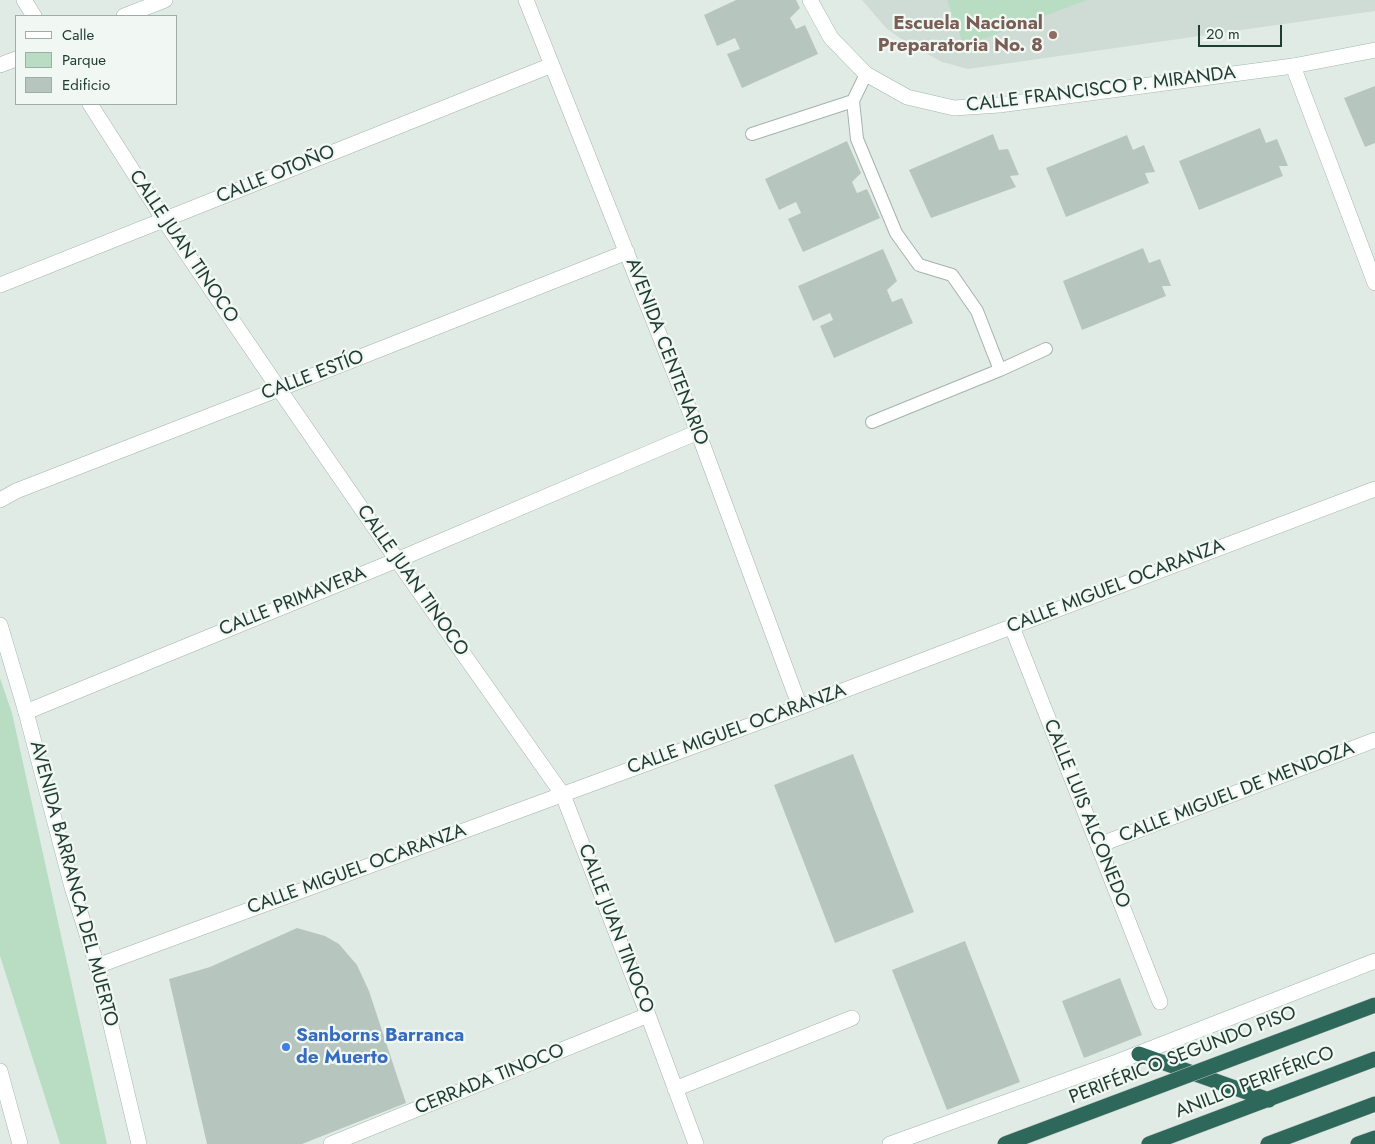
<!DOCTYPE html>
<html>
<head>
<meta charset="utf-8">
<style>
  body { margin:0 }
  #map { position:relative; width:1375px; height:1144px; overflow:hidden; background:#e1ebe6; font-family:Jost,sans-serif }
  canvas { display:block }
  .legend { position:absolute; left:15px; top:15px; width:162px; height:90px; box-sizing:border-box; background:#f1f8f4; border:1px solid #9eada7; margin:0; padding:6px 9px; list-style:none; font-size:15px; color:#213c34 }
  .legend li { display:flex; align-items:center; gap:10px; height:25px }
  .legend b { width:25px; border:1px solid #9eada7 }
  .scale { position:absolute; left:1198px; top:25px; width:84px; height:22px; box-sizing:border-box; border:2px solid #213c34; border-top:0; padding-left:6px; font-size:15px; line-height:18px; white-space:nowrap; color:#213c34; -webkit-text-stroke:4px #f1f8f4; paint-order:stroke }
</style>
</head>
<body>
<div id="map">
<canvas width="1375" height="1144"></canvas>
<ul class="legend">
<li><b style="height:6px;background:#fff"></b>Calle</li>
<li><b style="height:14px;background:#b9ddc2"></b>Parque</li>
<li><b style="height:14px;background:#b6c6bf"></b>Edificio</li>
</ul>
<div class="scale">20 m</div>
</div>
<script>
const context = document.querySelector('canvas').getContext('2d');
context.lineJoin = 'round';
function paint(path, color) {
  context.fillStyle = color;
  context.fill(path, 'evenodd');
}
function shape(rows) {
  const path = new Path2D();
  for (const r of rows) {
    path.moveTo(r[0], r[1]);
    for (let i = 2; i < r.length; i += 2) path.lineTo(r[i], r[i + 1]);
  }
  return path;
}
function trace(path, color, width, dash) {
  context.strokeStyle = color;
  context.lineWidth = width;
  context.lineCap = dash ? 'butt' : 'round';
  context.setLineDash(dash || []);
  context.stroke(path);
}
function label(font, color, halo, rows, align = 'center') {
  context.font = font + ' Jost,sans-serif';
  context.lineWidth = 4.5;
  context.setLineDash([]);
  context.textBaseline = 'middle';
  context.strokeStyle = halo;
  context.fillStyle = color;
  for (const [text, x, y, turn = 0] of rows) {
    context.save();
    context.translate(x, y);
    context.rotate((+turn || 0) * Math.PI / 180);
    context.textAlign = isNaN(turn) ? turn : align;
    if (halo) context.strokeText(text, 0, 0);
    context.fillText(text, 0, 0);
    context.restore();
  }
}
paint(shape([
  [862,0,1375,0,1375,11,968,69,942,62,904,41,886,28]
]), '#cfdbd5');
paint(shape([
  [947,0,1087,0,964,46],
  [0,678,12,713,107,1144,60,1144,0,956]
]), '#b9ddc2');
paint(shape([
  [736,0,796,0,800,8,790,18,796,29,805,25,818,54,742,88,727,54,740,49,735,38,717,46,704,15],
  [1375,86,1375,143,1365,147,1344,98],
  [1260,128,1266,143,1277,139,1288,166,1279,166,1283,176,1199,210,1179,161],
  [993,134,999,150,1008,149,1019,175,1010,176,1016,187,931,218,909,170],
  [1127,135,1133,150,1144,145,1155,172,1145,173,1149,183,1066,217,1046,168],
  [847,141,861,173,852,182,857,193,867,189,880,218,803,252,788,219,801,213,796,202,779,210,765,179],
  [1143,248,1149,263,1160,259,1171,286,1162,286,1166,296,1082,330,1063,281],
  [883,249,897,281,887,290,892,302,902,298,913,323,834,358,820,326,833,320,830,313,813,321,798,286],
  [853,754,914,912,835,943,774,785],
  [297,928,325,936,339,944,357,965,369,991,406,1103,302,1144,207,1144,169,979,210,967],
  [965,941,1020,1082,947,1110,892,970],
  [1120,978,1142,1035,1084,1058,1062,1001]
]), '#b6c6bf');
const lane = shape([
  [866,74,853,101,857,139,896,233,919,265,952,275,977,311,1000,370],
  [752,134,853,101],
  [872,422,1000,370,1046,349]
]);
const street = shape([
  [24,0,34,16],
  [526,0,698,432,800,707],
  [124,16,165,0],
  [0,65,16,59],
  [1293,66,1375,283],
  [90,104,164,220,279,389,397,560,563,795,648,1015,696,1144],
  [0,285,552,65],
  [0,500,16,491,279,389,627,252],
  [1012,627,1160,1002],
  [26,712,397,560,698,432],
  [1099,845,1375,740],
  [97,966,800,707,1375,489],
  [675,1089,852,1018],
  [331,1144,648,1015]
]);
const secondary = shape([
  [810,0,831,38,866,74,907,97,954,108,999,105,1293,66,1375,50],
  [0,625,26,712,72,887,97,966,139,1144],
  [0,1071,20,1144],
  [890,1144,1117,1062,1375,961]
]);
const highway = shape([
  [1139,1054,1269,1100],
  [1149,1144,1375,1059],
  [1268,1144,1375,1104],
  [1358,1144,1375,1138]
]);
trace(lane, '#a4b3ad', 14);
trace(street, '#a4b3ad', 16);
trace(secondary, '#9fb7ae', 16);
trace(highway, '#c1c8c6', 16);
trace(lane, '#fff', 12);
trace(street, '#fff', 15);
trace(secondary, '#fff', 15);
trace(highway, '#2d685a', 15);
const highwayBridge = shape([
  [1005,1144,1375,1005]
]);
trace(highwayBridge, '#c1c8c6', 16, []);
trace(highwayBridge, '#2d685a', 15);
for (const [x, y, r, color] of [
  [1053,35,5,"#8d6e63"],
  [286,1047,5,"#3f7fe0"]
]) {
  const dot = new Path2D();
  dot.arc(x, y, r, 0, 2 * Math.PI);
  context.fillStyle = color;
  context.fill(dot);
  trace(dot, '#f1f8f4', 2);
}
label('bold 19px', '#785e54', '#f1f8f4', [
  ["Escuela Nacional",1043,24],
  ["Preparatoria No. 8",1043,46]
], 'right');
label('19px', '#213c34', '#f1f8f4', [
  ["CALLE FRANCISCO P. MIRANDA",1101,90,-7],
  ["CALLE OTOÑO",276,175,-22],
  ["CALLE JUAN TINOCO",183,247,56],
  ["AVENIDA CENTENARIO",666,352,69],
  ["CALLE ESTÍO",313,376,-21],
  ["CALLE JUAN TINOCO",412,581,55],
  ["CALLE MIGUEL OCARANZA",1116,587,-21],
  ["CALLE PRIMAVERA",293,602,-22],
  ["CALLE MIGUEL OCARANZA",737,730,-20],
  ["CALLE MIGUEL DE MENDOZA",1237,793,-21],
  ["CALLE LUIS ALCONEDO",1086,814,68],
  ["CALLE MIGUEL OCARANZA",357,870,-20],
  ["AVENIDA BARRANCA DEL MUERTO",73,884,75],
  ["CALLE JUAN TINOCO",615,929,69],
  ["PERIFÉRICO SEGUNDO PISO",1183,1056,-21],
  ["CERRADA TINOCO",490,1080,-22],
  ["ANILLO PERIFÉRICO",1255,1083,-21]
]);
label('bold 19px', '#366cbe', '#f1f8f4', [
  ["Sanborns Barranca",296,1036],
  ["de Muerto",296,1058]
], 'left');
</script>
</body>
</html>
